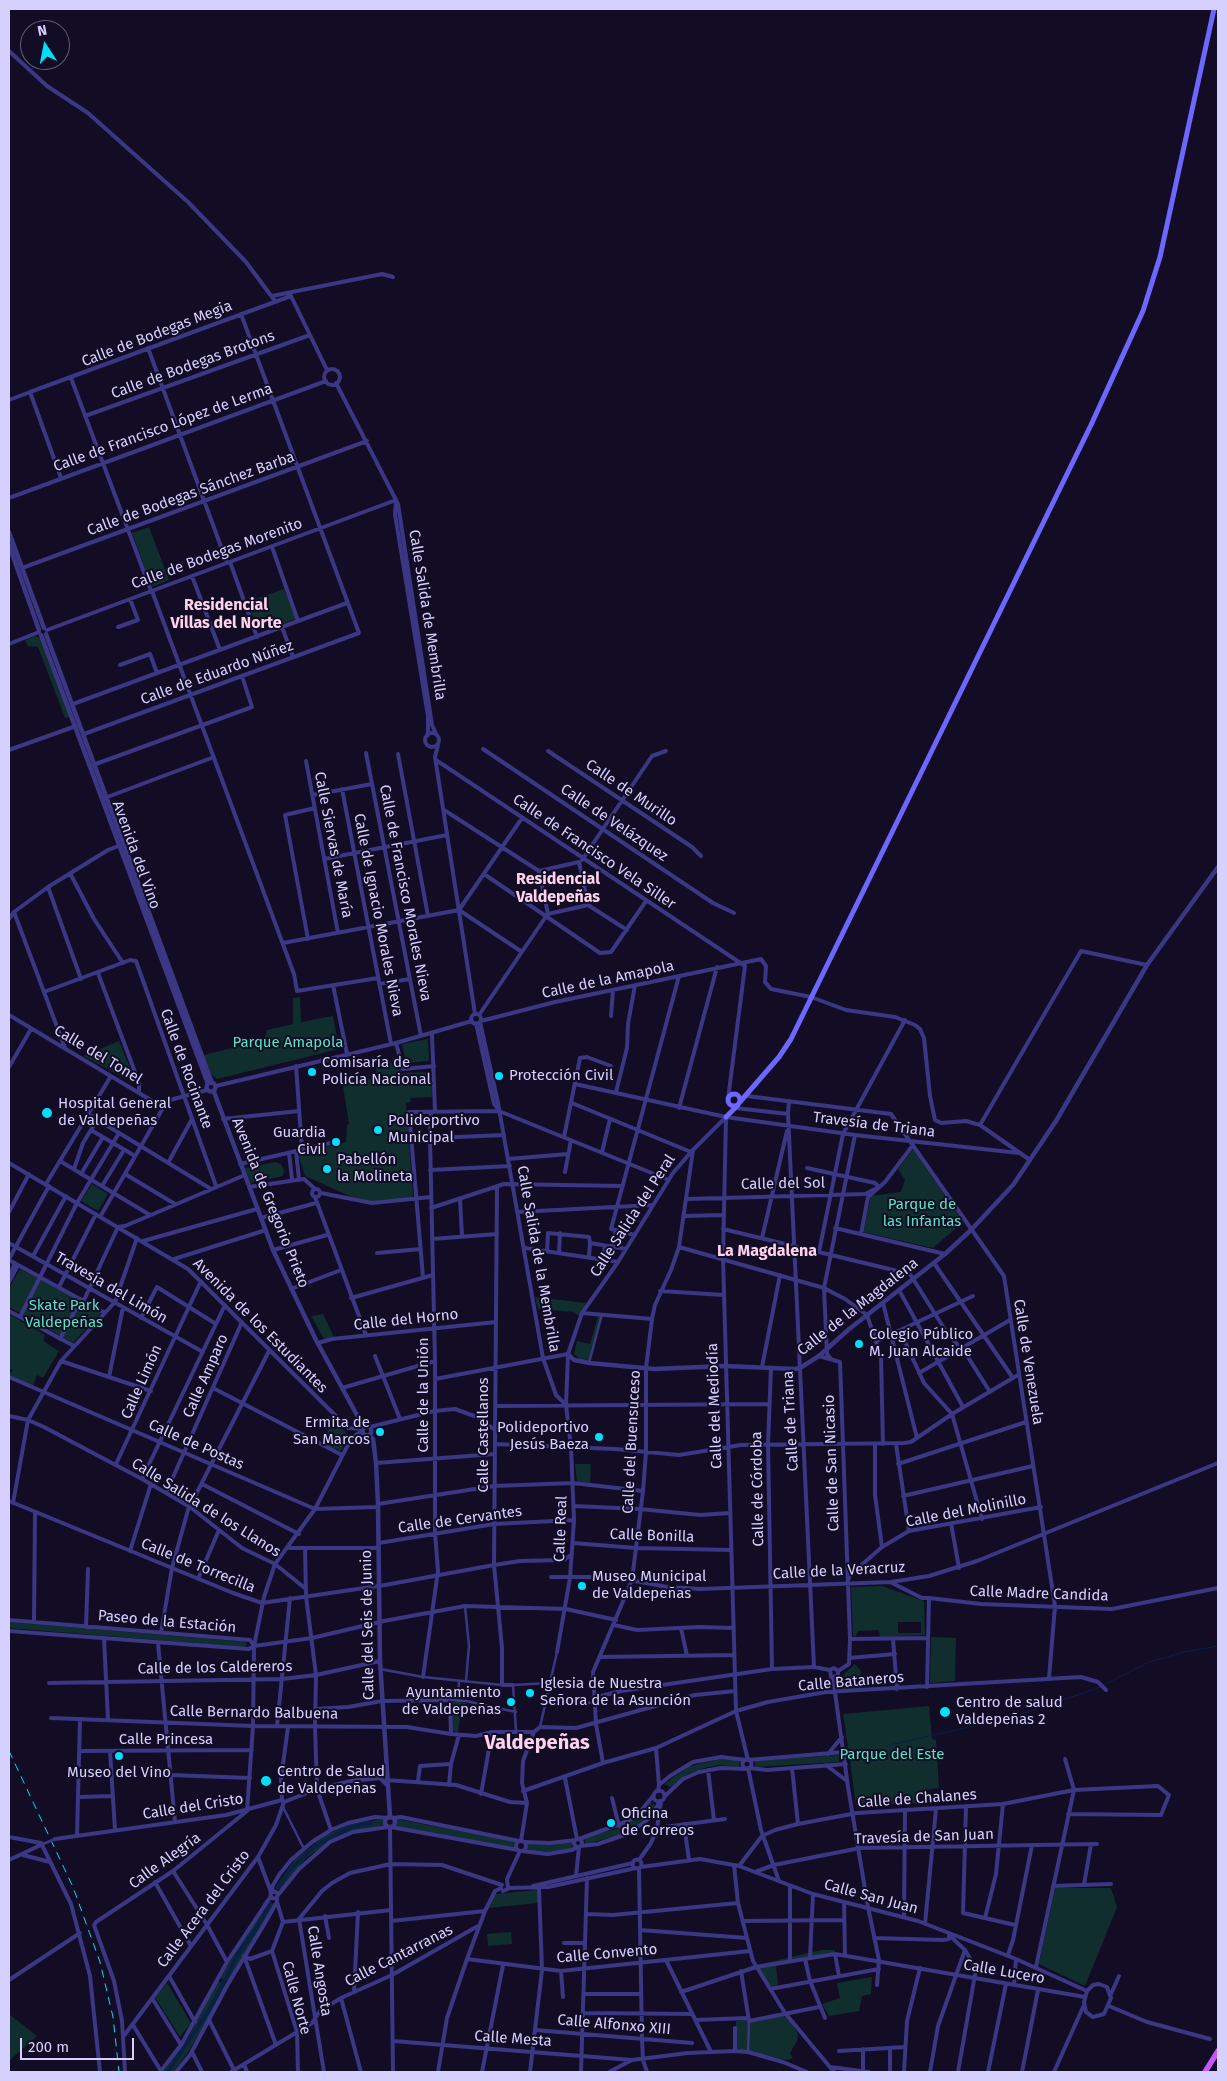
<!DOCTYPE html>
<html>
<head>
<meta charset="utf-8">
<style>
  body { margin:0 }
  #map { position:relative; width:1227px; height:2081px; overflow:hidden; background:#120d24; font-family:"Fira Sans",sans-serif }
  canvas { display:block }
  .frame { position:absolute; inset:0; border:10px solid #d6d0ff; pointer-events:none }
  .north { position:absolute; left:20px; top:20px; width:50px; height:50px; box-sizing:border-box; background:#120d24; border:1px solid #605b7c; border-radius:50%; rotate:349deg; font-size:14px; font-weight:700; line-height:20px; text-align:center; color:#d6d0ff }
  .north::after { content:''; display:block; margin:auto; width:18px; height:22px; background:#00dffb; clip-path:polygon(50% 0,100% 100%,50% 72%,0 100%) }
  .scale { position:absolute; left:20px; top:2038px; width:114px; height:22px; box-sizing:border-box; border:2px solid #d6d0ff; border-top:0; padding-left:6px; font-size:15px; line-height:18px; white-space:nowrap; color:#d6d0ff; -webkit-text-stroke:4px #120d24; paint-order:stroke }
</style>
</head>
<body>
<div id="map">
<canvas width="1227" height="2081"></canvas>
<div class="frame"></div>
<div class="north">N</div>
<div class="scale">200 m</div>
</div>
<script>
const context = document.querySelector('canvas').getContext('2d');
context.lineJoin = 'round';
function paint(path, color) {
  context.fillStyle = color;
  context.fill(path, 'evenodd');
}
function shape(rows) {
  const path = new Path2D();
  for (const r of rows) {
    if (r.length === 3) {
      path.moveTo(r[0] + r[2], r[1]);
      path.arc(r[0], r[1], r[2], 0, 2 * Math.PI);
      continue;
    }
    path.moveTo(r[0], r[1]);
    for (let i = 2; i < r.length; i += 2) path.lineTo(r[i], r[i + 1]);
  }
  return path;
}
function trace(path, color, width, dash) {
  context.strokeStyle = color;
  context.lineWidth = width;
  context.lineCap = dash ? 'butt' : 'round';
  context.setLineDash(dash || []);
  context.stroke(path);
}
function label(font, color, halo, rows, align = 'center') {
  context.font = font + ' "Fira Sans",sans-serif';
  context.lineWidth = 4;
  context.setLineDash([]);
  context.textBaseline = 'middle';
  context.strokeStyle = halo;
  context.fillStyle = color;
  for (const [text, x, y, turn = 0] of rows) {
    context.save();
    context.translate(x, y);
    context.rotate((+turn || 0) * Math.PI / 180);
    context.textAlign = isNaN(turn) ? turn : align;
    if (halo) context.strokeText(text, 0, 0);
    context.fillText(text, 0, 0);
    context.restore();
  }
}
paint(shape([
  [149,527,169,580,152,587,132,533],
  [284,589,296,619,279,625,276,618,256,625,247,602],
  [35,636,41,638,70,717,65,718,38,647,28,646,25,640],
  [300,997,301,1022,333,1016,339,1049,217,1079,211,1074,204,1055,264,1040,267,1030,293,1024,293,998],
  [428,1039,429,1061,406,1063,402,1044],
  [119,1041,130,1068,134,1083,83,1056],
  [399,1061,402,1073,431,1072,432,1097,410,1098,411,1102,406,1103,413,1195,410,1198,375,1202,352,1197,305,1176,298,1154,346,1142,347,1125,349,1124,342,1080,353,1077,355,1082,377,1078,376,1067],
  [913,1149,963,1222,933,1248,863,1232,871,1196,901,1192,905,1180,898,1169],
  [275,1162,281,1164,284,1170,283,1176,251,1183,245,1168],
  [92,1184,108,1194,98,1211,81,1201],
  [20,1269,94,1307,102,1312,73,1343,9,1307,9,1288],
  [535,1297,586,1303,579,1316,574,1312,538,1309],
  [9,1314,45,1335,43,1341,59,1351,43,1378,37,1375,33,1386,9,1375,12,1370,9,1368],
  [323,1314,334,1337,324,1339,311,1316],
  [598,1316,603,1316,589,1360,580,1359,574,1354,577,1341,590,1344],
  [332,1420,346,1432,348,1438,341,1451,323,1444],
  [575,1464,591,1464,590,1483,577,1481],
  [882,1586,924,1601,925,1635,880,1637,879,1630,858,1631,855,1637,853,1636,851,1587],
  [898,1622,921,1622,921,1633,898,1633],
  [9,1622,246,1642,247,1645,244,1647,9,1628],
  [931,1637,956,1638,955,1681,930,1683],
  [855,1664,860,1670,862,1681,860,1685,863,1689,840,1689,837,1681],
  [452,1701,467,1703,465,1717,460,1718,458,1733,453,1731],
  [929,1706,932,1739,936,1740,939,1788,918,1791,920,1803,856,1806,850,1761,845,1758,849,1754,843,1714],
  [839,1755,839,1762,755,1767,755,1761],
  [720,1759,740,1760,739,1767,720,1765,704,1768,688,1774,671,1787,664,1784,690,1766],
  [651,1802,656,1807,636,1826,623,1834,586,1844,584,1837,620,1828,641,1814],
  [384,1819,385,1825,352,1831,330,1841,306,1858,280,1890,275,1888,295,1859,326,1835,351,1824],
  [396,1819,515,1841,514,1849,396,1826],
  [572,1842,572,1849,549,1852,526,1851,527,1843],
  [1055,1888,1111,1888,1117,1907,1085,1986,1039,1964],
  [538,1890,538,1903,489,1908,495,1894],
  [265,1900,274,1904,261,1927,228,1981,220,1978,255,1920],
  [511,1932,512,1944,488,1946,487,1934],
  [821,1950,835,1950,835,1955,776,1966,778,1985,770,1987,757,1965],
  [872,1977,871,1994,862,1996,859,2011,829,2016,822,2004,840,1998,837,1983],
  [217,1981,228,1985,187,2054,173,2072,163,2072,188,2038],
  [167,1983,191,2023,180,2037,155,1997],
  [9,2014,37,2036,9,2061],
  [781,2014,791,2021,798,2034,797,2041,790,2053,793,2058,787,2060,736,2049,736,2021]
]), '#102e2d');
trace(shape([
  [1104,1685,1149,1662,1184,1652,1218,1646],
  [885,1746,1009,1718,1101,1687],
  [371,1823,384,1823]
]), '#0a1f46', 1);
trace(shape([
  [278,1888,290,1870,312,1848,351,1827,371,1823],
  [168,2072,211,2007,238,1954,256,1929,270,1903]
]), '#0a1f46', 4);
trace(shape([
  [589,1363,602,1314],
  [465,1606,469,1646,466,1681],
  [380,1669,423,1677,502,1685],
  [546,1698,566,1702,594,1703],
  [450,1700,466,1701,516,1712],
  [458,1701,459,1681],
  [540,1727,557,1652],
  [516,1731,513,1685,549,1683],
  [283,1807,304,1849],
  [748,2052,749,2021]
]), '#3b3784', 2.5);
trace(shape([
  [9,51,47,86,88,113,188,202,246,262,275,301],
  [272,296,382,274,393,277],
  [148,348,227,563],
  [332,377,8],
  [71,378,151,591],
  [336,383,398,504,432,725,436,734],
  [9,400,30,392],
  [85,416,310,335],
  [61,478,30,392,291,296,327,370],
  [9,498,326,381],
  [396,500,395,514,428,716,428,735],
  [272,547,298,621],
  [230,562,257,637],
  [22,568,367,441],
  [192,576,220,650],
  [152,591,294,974,297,991,378,978],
  [118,627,138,620,130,599],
  [282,627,293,657],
  [47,630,396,500],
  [9,644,39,632],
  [120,665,150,654,157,673],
  [73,704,347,603],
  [432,740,7],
  [84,734,359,633,241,314],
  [438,745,435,757,475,1014],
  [483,749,713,903,734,913],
  [9,750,76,726],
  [548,751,692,847,701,856],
  [366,753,421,1036],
  [398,754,428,916],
  [436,760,745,966,728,1099],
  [306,761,338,933],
  [93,765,252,707,242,676],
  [342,789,391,1044],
  [313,795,372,784],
  [102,799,214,757],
  [444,810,539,871],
  [324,859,447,835],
  [582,860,652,756,666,751],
  [579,862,588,905,548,914,539,871,579,862],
  [70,873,94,919,123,963],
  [484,874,600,953,611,952,646,901],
  [48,887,81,979],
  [588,905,627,930],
  [459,910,522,818],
  [459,910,522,952],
  [14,912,65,1048],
  [9,919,14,912,48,887,108,850,124,844],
  [308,939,285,815,315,808],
  [283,943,459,910],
  [98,973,139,1083,139,1093],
  [379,984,410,979],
  [333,985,347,1054],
  [44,992,130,960,136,961,216,1186],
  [476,1019,5],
  [9,1015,154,1102,159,1103,207,1090],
  [479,1015,547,915],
  [611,1016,613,990],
  [481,1021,555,1002,761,959,766,966,765,982,771,989,811,997,846,1010,895,1017,915,1025,920,1029,924,1038,930,1096,935,1120,941,1123,966,1121,980,1125],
  [480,1022,498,1103,543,1358,556,1395,566,1405],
  [476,1023,494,1104,498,1109],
  [432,1034,435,1111],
  [396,1043,403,1069,434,1066],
  [296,1066,302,1150],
  [9,1067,31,1029],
  [575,1084,726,1117,855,1135,1019,1153],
  [216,1086,396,1043,472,1021],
  [616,1092,627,1048,628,1024,635,985],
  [747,1096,891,1114,1004,1276,1055,1606,1049,1678],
  [789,1101,788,1114,814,1667],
  [572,1103,691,1152],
  [679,1108,717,967],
  [735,1108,788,1114],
  [88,1114,211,1189],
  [726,1117,723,1258,736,1711,748,1760],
  [223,1119,299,1111],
  [91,1130,135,1156],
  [564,1137,580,1058,587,1057,611,1066],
  [410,1139,504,1135],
  [296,1151,299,1179],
  [602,1152,610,1119],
  [289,1153,292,1179],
  [508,1159,568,1154],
  [1030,1160,980,1125,1081,951,1147,965],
  [60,1161,150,1215],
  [9,1163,188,1269,348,1428,363,1429],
  [168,1163,192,1119],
  [240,1164,335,1142],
  [74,1169,83,1143,97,1120],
  [430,1170,510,1166],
  [565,1172,571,1140],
  [81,1174,103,1137],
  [125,1174,175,1204],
  [46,1184,111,1076],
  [102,1186,124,1150],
  [497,1186,494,1565,502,1648,502,1685,513,1685],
  [249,1187,304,1179,315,1189],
  [316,1193,4],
  [321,1193,372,1203,431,1197],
  [315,1197,366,1335],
  [460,1199,462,1236],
  [687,1199,865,1194,879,1187,875,1183,807,1168],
  [431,1208,504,1184,623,1186],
  [9,1212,29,1174],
  [518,1212,653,1205],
  [684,1216,723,1215],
  [100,1217,167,1101],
  [261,1218,316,1203],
  [835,1228,945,1254],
  [723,1229,910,1274,947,1333,966,1354,990,1392],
  [861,1234,868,1197,885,1182,913,1145],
  [635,1235,611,1229,679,976],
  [762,1238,787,1131],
  [432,1239,497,1234],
  [143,1241,257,1209],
  [9,1243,203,1352],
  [612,1247,616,1230],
  [679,1247,824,1288,845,1299,867,1315,881,1357,883,1444],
  [525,1248,618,1262],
  [273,1250,327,1235],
  [547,1251,548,1233,589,1237,590,1243],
  [819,1252,843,1134,905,1020],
  [377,1253,421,1249],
  [559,1253,560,1233],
  [33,1256,66,1196],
  [589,1257,590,1243,626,1249],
  [9,1259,49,1186],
  [174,1259,266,1230],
  [9,1260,105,1313],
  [603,1260,605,1246],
  [934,1263,1013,1378],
  [9,1276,15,1263],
  [423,1277,409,1112,499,1111,669,1180],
  [9,1282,18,1265],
  [59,1287,96,1214],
  [291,1289,341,1270],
  [899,1290,963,1407],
  [660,1291,724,1295],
  [351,1298,433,1275],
  [84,1300,118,1227,125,1226,245,1175],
  [883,1303,917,1438],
  [9,1311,74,1346],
  [582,1313,652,1319],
  [20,1317,77,1203,119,1133],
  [141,1318,157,1287,216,1324],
  [900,1331,924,1383,952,1414,982,1519],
  [60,1339,81,1299],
  [877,1341,973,1296],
  [318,1343,332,1339,496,1322],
  [375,1356,400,1419],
  [819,1356,840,1362,850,1639,849,1664,838,1671],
  [831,1359,827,1354,824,1288,855,1135],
  [61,1361,151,1391],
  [762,1367,780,1275],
  [771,1368,768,1444,772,1669],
  [919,1373,1010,1320],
  [9,1377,315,1509,378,1507],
  [109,1377,123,1307],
  [435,1379,568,1354],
  [213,1388,342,1455],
  [342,1388,435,1361],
  [495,1406,769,1404],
  [9,1416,28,1420,44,1427,142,1479,190,1507,242,1548,275,1564,306,1589],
  [370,1427,434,1411,455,1409,477,1417,495,1430],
  [495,1444,615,1449,679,1455,741,1445,904,1443,911,1442,952,1414,1018,1375],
  [875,1444,875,1495,882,1547],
  [896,1444,909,1531],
  [376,1463,495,1454],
  [116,1464,201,1281],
  [898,1464,1026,1422],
  [142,1479,225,1305],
  [202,1484,299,1534],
  [166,1493,242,1322],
  [903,1496,1033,1466],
  [9,1501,233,1593,262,1603,385,1585,494,1565,520,1561,564,1560,572,1554],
  [13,1503,28,1420,61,1361,115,1302,137,1238],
  [378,1504,494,1486,573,1483,643,1491],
  [574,1506,640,1509,700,1515,730,1513],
  [951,1523,959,1568],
  [379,1543,494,1524,574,1520],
  [573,1543,636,1548,731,1550],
  [289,1548,379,1548],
  [305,1549,306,1596,316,1675,315,1726,317,1789,331,1830],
  [130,1551,151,1484],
  [551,1577,614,1577,667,1587,700,1589,891,1582,929,1576,977,1561,1218,1463],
  [198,1579,219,1530],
  [848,1580,850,1575,882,1547,909,1531,1041,1507],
  [892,1583,922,1598,929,1598,981,1604,1112,1609,1218,1588],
  [9,1620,250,1640,254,1646],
  [34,1621,35,1512],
  [614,1625,637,1630,699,1627,733,1628],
  [86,1627,88,1569],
  [681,1628,687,1656],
  [9,1631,249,1649,254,1646,312,1638,384,1621,465,1606,566,1609,616,1620],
  [161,1633,172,1568,188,1510,269,1351],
  [104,1638,108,1720],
  [850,1639,928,1638],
  [893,1639,897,1689],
  [158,1643,175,1822],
  [557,1652,570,1578,574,1520,571,1447,566,1405,568,1354,582,1313,618,1262,673,1173,691,1152,726,1117],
  [600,1657,734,1655],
  [849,1658,895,1654],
  [423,1677,438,1571,435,1533,435,1361,430,1138,431,1112],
  [833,1678,848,1787,868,1907,879,1960,877,1985],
  [49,1683,282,1679,316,1675,380,1661],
  [927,1687,929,1598],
  [593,1698,621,1691,772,1669,814,1667,830,1670,834,1668,838,1671,838,1676,831,1677,830,1670],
  [315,1709,348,1707,382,1701,450,1700,451,1734],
  [51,1718,253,1726,407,1727,451,1734,476,1736,492,1732,534,1732,540,1727,576,1728,695,1695,735,1691],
  [277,1726,290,1598],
  [656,1748,659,1785],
  [80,1751,252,1750],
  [110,1751,115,1830],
  [828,1754,842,1737],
  [1065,1759,1074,1790,1158,1786,1169,1795,1161,1815,1068,1814],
  [747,1764,4.5],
  [748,1760,844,1752],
  [603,1763,596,1724,593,1672,632,1580,643,1491,646,1452,646,1368,652,1319,655,1305,671,1270,679,1247,693,1150],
  [826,1765,847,1781],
  [748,1768,761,1830,779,1881],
  [750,1768,767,1770,846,1764],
  [792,1768,798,1824],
  [708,1770,714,1820],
  [171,1775,250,1778],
  [565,1778,577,1839],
  [386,1780,456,1785,510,1802,527,1803],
  [418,1781,420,1766,451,1764],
  [449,1785,451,1764,459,1735],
  [659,1796,5.5],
  [523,1791,603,1763,656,1748,736,1711,768,1702,826,1692,1081,1677,1098,1682,1106,1690],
  [658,1791,659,1785,670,1776,693,1762,721,1757,746,1760],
  [481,1794,492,1732],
  [665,1796,683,1779,699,1772,721,1768,747,1769],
  [78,1797,112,1796],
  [612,1798,619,1826],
  [282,1800,281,1779,288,1727],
  [966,1806,963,1913,1015,1925],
  [392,1818,401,1817,519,1841],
  [684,1824,689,1860],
  [390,1827,393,2072],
  [391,1827,518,1850],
  [657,1828,725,1819],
  [77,1836,80,1719],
  [9,1837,41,1843,71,1904,90,1976,100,2072],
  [578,1843,4],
  [55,1839,226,1815,282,1800,284,1802,317,1789,351,1781,380,1778,387,1785],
  [579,1839,628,1821,638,1814,654,1795],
  [521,1841,527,1803,522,1783,523,1761,534,1732],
  [521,1846,5],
  [525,1842,550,1843,576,1840],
  [580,1846,598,1844,630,1833,652,1816,660,1801],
  [522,1851,548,1854,572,1850,577,1847],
  [23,1855,50,1862],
  [258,1857,271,1892],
  [637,1864,4.5],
  [9,1860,43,1844],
  [639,1860,651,1843,657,1828,661,1803],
  [734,1865,738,1903,753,1961,785,2013,834,2072],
  [739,1866,762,1836,775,1830,798,1824,857,1813,1003,1804,1074,1790,1036,1967],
  [641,1867,700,1859,739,1866,813,1894,918,1921,1016,1959,1087,1991],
  [639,1868,642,2039,643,2060,647,2072],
  [173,1871,206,1923,227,1962],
  [755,1872,774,1865,860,1848,1097,1844],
  [576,1876,579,1847],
  [155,1882,191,1946],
  [1084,1885,1091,1844],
  [533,1886,633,1863],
  [1053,1886,1111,1884],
  [508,1888,548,1887,636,1868],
  [503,1891,508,1889,507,1879,520,1851],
  [274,1895,3.5],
  [273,1892,272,1887,279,1875,291,1860,312,1842,331,1830,348,1823,375,1817,388,1818],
  [278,1895,299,1869,330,1842,353,1832,388,1827],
  [277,1902,283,1922,272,1951,297,2032,298,2072],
  [844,1902,845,1955],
  [587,1914,613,1915,738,1903],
  [325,1916,329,1938],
  [904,1917,905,1810],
  [985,1918,996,1874,1003,1804],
  [391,1921,485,1911],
  [743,1921,844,1920],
  [283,1922,391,1910],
  [925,1924,936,1809],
  [640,1930,747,1938],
  [874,1938,943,1940,949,1939,949,1935,965,1950,976,1969,958,2072],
  [564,1943,585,1943],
  [835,1954,839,1976],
  [1008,1955,1013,1940,1032,1845],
  [244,1956,276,2045],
  [244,1956,250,1959,272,1951],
  [810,1958,813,1894],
  [467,1959,561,1971,750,1951],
  [805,1959,810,1981,825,2018],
  [666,1960,711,2052],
  [790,1961,790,1886],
  [561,1971,563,1997],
  [741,1971,749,2021,819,2007],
  [169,1976,195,2022],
  [9,1980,80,1933],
  [1099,1984,1107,1987,1111,1998,1104,2014,1093,2017,1086,2012,1084,2002,1087,1991,1093,1985,1099,1984],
  [1014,1985,1016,1959],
  [770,1989,879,1969],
  [354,1992,358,1912],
  [681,1992,756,1967,835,1954,1085,1997],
  [584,1994,641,1994],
  [1111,1994,1119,1976],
  [152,1998,181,2045],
  [341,1998,361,2072],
  [1109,2006,1147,2022,1210,2039],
  [584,2013,692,2014],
  [209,2020,234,2070],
  [695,2020,748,2018],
  [133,2025,161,2071],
  [735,2028,735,2051],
  [535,2030,692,2043],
  [123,2037,258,1857,276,1825,284,1802],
  [393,2041,632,2060],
  [839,2051,905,2047],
  [192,2052,202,2072],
  [244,2064,247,2072],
  [830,2067,869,2072],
  [125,2072,122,2021,114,1981,94,1925,96,1922,173,1871,247,1811,253,1726,254,1646,264,1597,275,1564,315,1509,352,1437,363,1431],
  [160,2072,181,2045,227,1962,271,1896],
  [176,2072,190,2055,228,1984,262,1928,277,1902,277,1897],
  [231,2072,312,2023,320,2011,341,1998,392,1975,478,1926],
  [324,2072,299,1919,322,1891,332,1883,350,1873,391,1864,442,1865,502,1885],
  [438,2072,447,2018,467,1959,485,1911,495,1891,501,1888],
  [482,2072,503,1965],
  [530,2072,542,1970,539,1888],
  [581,2072,587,1878],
  [609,2072,632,2060,688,2053,735,2051,748,2052,783,2062,807,2072],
  [863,2072,863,2049],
  [890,2072,890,2048],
  [904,2072,907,2021,920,1968],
  [930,2072,938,2026,965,1950],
  [988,2072,1006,1984],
  [1022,2072,1038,1990],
  [1054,2072,1084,2005]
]), '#3b3784', 4);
trace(shape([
  [9,532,44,628],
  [9,545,39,630],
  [46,634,212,1083],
  [41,635,208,1084],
  [211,1087,4.5],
  [214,1092,273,1250,316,1340,364,1428],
  [568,1354,574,1360,590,1363,654,1369,725,1366,795,1369,800,1368,819,1356,848,1330,945,1254,971,1230,1013,1185,1056,1121,1147,965,1218,867],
  [367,1431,4.5],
  [369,1435,373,1439,376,1463,378,1504,380,1661,390,1817],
  [390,1822,5]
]), '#3b3784', 4.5);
trace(shape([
  [734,1100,6],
  [739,1103,779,1057,791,1039,1091,425,1143,311,1160,257,1214,9],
  [726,1117,738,1105]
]), '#6d67ff', 5);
trace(shape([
  [1205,2072,1218,2051]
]), '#c257ff', 5.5);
trace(shape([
  [9,1751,73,1887,100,1962,113,2017,119,2072]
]), '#00dffb', 1, [8, 6]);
trace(shape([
  [43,1844,55,1839]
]), '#3b3784', 2.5);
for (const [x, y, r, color] of [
  [312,1072,5,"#00dffb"],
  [499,1076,5,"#00dffb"],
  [47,1113,6,"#00dffb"],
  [378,1130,5,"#00dffb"],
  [336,1142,5,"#00dffb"],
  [327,1169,5,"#00dffb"],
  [859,1344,5,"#00dffb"],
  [380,1432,5,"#00dffb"],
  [599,1437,5,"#00dffb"],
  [582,1586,5,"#00dffb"],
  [530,1693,5,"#00dffb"],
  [511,1702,5,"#00dffb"],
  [945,1712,6,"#00dffb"],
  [119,1756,5,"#00dffb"],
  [266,1781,6,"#00dffb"],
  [611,1823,5,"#00dffb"]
]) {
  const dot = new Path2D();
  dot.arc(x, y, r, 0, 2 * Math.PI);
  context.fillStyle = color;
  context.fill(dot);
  trace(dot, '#120d24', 2);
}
label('15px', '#d6d0ff', '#120d24', [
  ["Calle de Bodegas Megia",157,334,-21],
  ["Calle de Bodegas Brotons",193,365,-20],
  ["Calle de Francisco López de Lerma",163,428,-20],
  ["Calle de Bodegas Sánchez Barba",191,494,-20],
  ["Calle de Bodegas Morenito",217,554,-20],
  ["Calle Salida de Membrilla",427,615,81],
  ["Calle de Eduardo Núñez",217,673,-20],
  ["Calle de Murillo",631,793,34],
  ["Calle de Velázquez",614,823,34],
  ["Calle Siervas de María",333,845,79],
  ["Calle de Francisco Vela Siller",594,852,34],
  ["Avenida del Vino",136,855,70],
  ["Calle de Francisco Morales Nieva",405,893,79],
  ["Calle de Ignacio Morales Nieva",378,915,79],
  ["Calle de la Amapola",608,980,-12],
  ["Calle del Tonel",98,1055,31],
  ["Calle de Rocinante",186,1069,70],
  ["Travesía de Triana",874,1125,7],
  ["Calle del Sol",783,1184,-1],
  ["Avenida de Gregorio Prieto",270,1203,68],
  ["Calle Salida del Peral",633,1216,-57],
  ["Calle Salida de la Membrilla",538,1259,80],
  ["Travesía del Limón",111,1288,30],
  ["Calle de la Magdalena",858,1307,-38],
  ["Calle del Horno",406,1320,-6],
  ["Avenida de los Estudiantes",260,1326,45],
  ["Calle de Venezuela",1028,1362,81],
  ["Calle Amparo",206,1376,-66],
  ["Calle Limón",142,1382,-66],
  ["Calle de la Unión",424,1395,-90],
  ["Calle del Mediodía",715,1406,-92],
  ["Calle de Triana",791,1421,-93],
  ["Calle Castellanos",484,1435,-90],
  ["Calle del Buensuceso",632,1442,-87],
  ["Calle de Postas",196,1445,24],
  ["Calle de San Nicasio",832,1463,-92],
  ["Calle de Córdoba",758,1489,-91],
  ["Calle Salida de los Llanos",206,1508,32],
  ["Calle del Molinillo",966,1511,-11],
  ["Calle de Cervantes",460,1520,-8],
  ["Calle Real",561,1529,-88],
  ["Calle Bonilla",652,1536,2],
  ["Calle de Torrecilla",198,1566,22],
  ["Calle de la Veracruz",839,1571,-3],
  ["Calle Madre Candida",1039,1594,2],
  ["Paseo de la Estación",167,1622,5],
  ["Calle del Seis de Junio",368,1625,-91],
  ["Calle de los Caldereros",215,1668,-1],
  ["Calle Bataneros",851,1682,-5],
  ["Calle Bernardo Balbuena",254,1713,1],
  ["Calle Princesa",166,1740],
  ["Calle de Chalanes",917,1799,-4],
  ["Calle del Cristo",193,1807,-9],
  ["Travesía de San Juan",924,1837,-2],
  ["Calle Alegría",165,1861,-36],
  ["Calle San Juan",871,1897,15],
  ["Calle Acera del Cristo",204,1909,-53],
  ["Calle Convento",607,1954,-5],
  ["Calle Cantarranas",399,1956,-27],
  ["Calle Angosta",319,1971,81],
  ["Calle Lucero",1004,1972,10],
  ["Calle Norte",296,1998,75],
  ["Calle Alfonxo XIII",614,2025,5],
  ["Calle Mesta",513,2039,4]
]);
label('15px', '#59e3c2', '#120d24', [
  ["Parque Amapola",288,1043],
  ["Parque de",922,1205],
  ["las Infantas",922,1222],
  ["Skate Park",64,1306],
  ["Valdepeñas",64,1323],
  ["Parque del Este",892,1755]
]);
label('15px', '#d6d0ff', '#120d24', [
  ["Comisaría de",322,1063],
  ["Policía Nacional",322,1080],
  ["Protección Civil",509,1076],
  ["Hospital General",58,1104],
  ["de Valdepeñas",58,1121],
  ["Polideportivo",388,1121],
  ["Municipal",388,1138],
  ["Guardia",326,1133,"right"],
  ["Civil",326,1150,"right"],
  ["Pabellón",337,1160],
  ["la Molineta",337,1177],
  ["Colegio Público",869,1335],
  ["M. Juan Alcaide",869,1352],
  ["Ermita de",370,1423,"right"],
  ["San Marcos",370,1440,"right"],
  ["Polideportivo",589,1428,"right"],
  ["Jesús Baeza",589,1445,"right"],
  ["Museo Municipal",592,1577],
  ["de Valdepeñas",592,1594],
  ["Iglesia de Nuestra",540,1684],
  ["Señora de la Asunción",540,1701],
  ["Ayuntamiento",501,1693,"right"],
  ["de Valdepeñas",501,1710,"right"],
  ["Centro de salud",956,1703],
  ["Valdepeñas 2",956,1720],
  ["Centro de Salud",277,1772],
  ["de Valdepeñas",277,1789],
  ["Museo del Vino",119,1773,"center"],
  ["Oficina",621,1814],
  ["de Correos",621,1831]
], 'left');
label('bold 16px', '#ffd2ee', '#120d24', [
  ["Residencial",226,606],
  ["Villas del Norte",226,624],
  ["Residencial",558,880],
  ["Valdepeñas",558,898],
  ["La Magdalena",767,1252]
]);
label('bold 20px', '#ffd2ee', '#120d24', [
  ["Valdepeñas",537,1743]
]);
</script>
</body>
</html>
